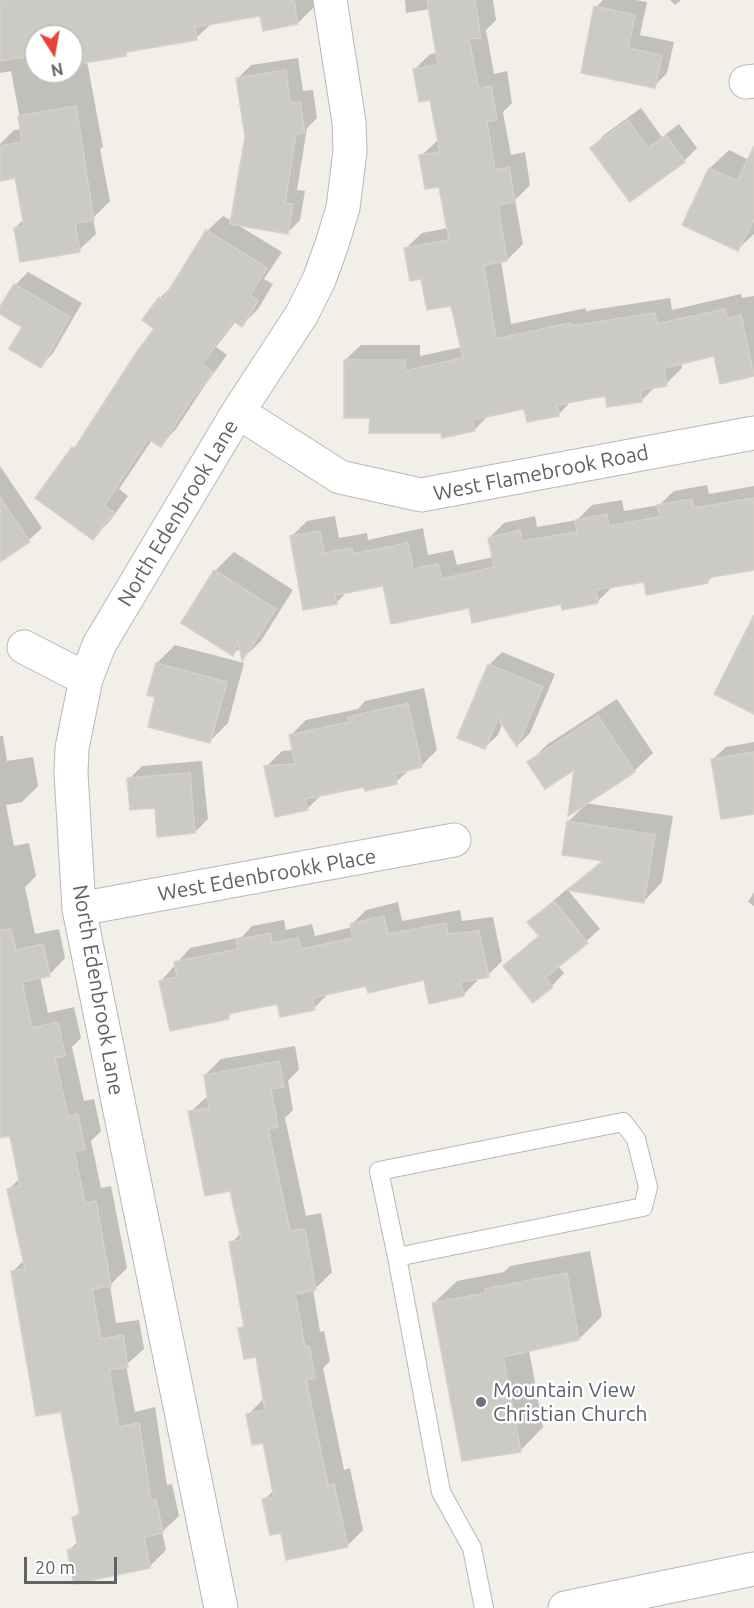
<!DOCTYPE html>
<html>
<head>
<meta charset="utf-8">
<style>
  body { margin:0 }
  #map { position:relative; width:754px; height:1608px; overflow:hidden; background:#f1efe8; font-family:Ubuntu,sans-serif }
  canvas { display:block }
  .north { position:absolute; left:24px; top:24px; width:60px; height:60px; box-sizing:border-box; background:#fff; border:2px solid #bfc1c3; border-radius:50%; rotate:169deg; font-size:16px; font-weight:700; line-height:24px; text-align:center; color:#5f6368 }
  .north::after { content:''; display:block; margin:auto; width:21px; height:27px; background:#ea4335; clip-path:polygon(50% 0,100% 100%,50% 72%,0 100%) }
  .scale { position:absolute; left:24px; top:1557px; width:93px; height:27px; box-sizing:border-box; border:3px solid #5f6368; border-top:0; padding-left:8px; font-size:18px; line-height:21px; white-space:nowrap; color:#5f6368; -webkit-text-stroke:4px #fff; paint-order:stroke }
</style>
</head>
<body>
<div id="map">
<canvas width="754" height="1608"></canvas>
<div class="north">N</div>
<div class="scale">20 m</div>
</div>
<script>
const context = document.querySelector('canvas').getContext('2d');
context.lineJoin = 'round';
function paint(path, color) {
  context.fillStyle = color;
  context.fill(path, 'evenodd');
}
function shape(rows) {
  const path = new Path2D();
  for (const r of rows) {
    path.moveTo(r[0], r[1]);
    for (let i = 2; i < r.length; i += 2) path.lineTo(r[i], r[i + 1]);
  }
  return path;
}
function trace(path, color, width, dash) {
  context.strokeStyle = color;
  context.lineWidth = width;
  context.lineCap = dash ? 'butt' : 'round';
  context.setLineDash(dash || []);
  context.stroke(path);
}
function label(font, color, halo, rows, align = 'center') {
  context.font = font + ' Ubuntu,sans-serif';
  context.lineWidth = 5;
  context.setLineDash([]);
  context.textBaseline = 'middle';
  context.strokeStyle = halo;
  context.fillStyle = color;
  for (const [text, x, y, turn = 0] of rows) {
    context.save();
    context.translate(x, y);
    context.rotate((+turn || 0) * Math.PI / 180);
    context.textAlign = isNaN(turn) ? turn : align;
    if (halo) context.strokeText(text, 0, 0);
    context.fillText(text, 0, 0);
    context.restore();
  }
}
paint(shape([
  [0,0,313,0,315,6,298,23,261,14,212,23,196,38,130,50,126,54,87,61,103,147,100,149,110,201,93,218,96,234,79,250,15,228,24,219,17,176,0,165,0,144,14,130,22,129,11,71,0,73],
  [36,36,72,36,72,72,36,72],
  [405,0,493,0,496,20,486,30,494,74,507,71,512,103,503,112,511,155,525,152,530,185,515,200,523,244,507,260,501,261,511,324,586,308,586,311,670,298,672,310,741,294,742,298,754,296,754,375,721,382,715,355,681,363,682,368,666,384,656,386,641,401,606,394,572,400,559,414,528,421,525,407,489,415,474,430,442,431,371,417,345,360,361,345,420,345,420,356,462,347,452,304,422,277,406,248,422,233,448,228,440,185,421,156,439,139,431,98,414,70,430,54,437,53,430,9,406,13],
  [603,0,636,0,647,2,640,35,674,42,667,73,654,86,596,7],
  [670,0,681,0,675,5],
  [298,58,303,91,313,90,317,118,307,128,297,190,305,191,300,220,288,232,236,224,282,252,264,279,273,284,258,309,242,325,236,321,216,347,227,355,205,385,176,429,161,445,152,440,119,489,128,496,109,522,93,538,73,448,83,439,156,329,160,298,174,284,207,231,223,216,232,221,246,137,238,78,251,65],
  [641,108,662,137,679,124,697,148,684,161,592,148,604,135],
  [729,150,749,160,754,155,754,234,738,249,684,224,710,168],
  [28,272,82,303,53,353,41,366,24,326,0,312,15,285],
  [0,466,42,528,29,540,5,557,0,549],
  [707,485,709,494,754,486,754,569,714,575,707,582,645,580,613,586,597,602,470,607,384,584,348,591,336,603,291,537,307,521,335,516,339,538,367,533,368,540,423,528,428,555,453,550,457,565,493,557,489,538,504,523,535,516,537,527,577,520,592,505,622,500,624,511,659,505,674,491],
  [234,552,293,590,261,641,243,658,241,647,233,654,183,622,215,571],
  [175,645,244,663,228,723,209,742,157,696,157,663],
  [502,652,555,674,530,733,518,745,503,722,498,735,485,747,489,665],
  [424,688,437,750,421,766,410,769,396,782,365,785,322,794,307,809,266,767,282,751,294,750,291,735,306,720,358,709,365,701],
  [617,699,653,753,634,771,585,803,673,816,662,882,644,901,570,889,603,860,568,822,586,804,576,767,529,762,548,744],
  [0,736,3,736,7,761,33,757,38,786,22,802,6,805,14,846,29,843,36,876,25,887,35,934,59,929,65,958,49,975,40,976,48,1013,74,1007,81,1038,72,1047,84,1101,94,1099,101,1131,91,1141,101,1188,111,1186,127,1268,110,1285,116,1323,139,1320,144,1349,126,1365,135,1412,155,1407,167,1485,172,1484,179,1516,162,1532,166,1550,149,1567,69,1550,79,1541,74,1518,81,1510,62,1410,13,1271,24,1260,9,1189,20,1178,11,1134,0,1137],
  [754,742,754,812,713,759,726,747],
  [202,761,208,819,195,832,156,806,129,779,142,766],
  [567,889,600,929,558,966,564,973,552,986,505,966,540,935,529,922],
  [754,892,754,906,748,902],
  [398,902,402,921,460,910,462,921,493,917,502,961,488,975,477,978,477,981,463,995,425,978,367,984,328,994,314,1008,278,1002,235,1011,228,1017,161,981,190,948,242,937,252,926,284,920,286,930,312,924,315,936,353,927,352,924,366,910],
  [295,1046,299,1069,288,1081,293,1110,285,1118,306,1216,321,1213,332,1272,316,1288,313,1289,320,1332,324,1331,330,1361,323,1368,344,1470,350,1468,363,1530,347,1546,282,1531,264,1500,274,1490,264,1441,248,1415,264,1398,257,1355,240,1329,245,1324,231,1243,241,1233,232,1189,190,1112,209,1095,205,1075,221,1059],
  [590,1251,602,1316,579,1339,529,1350,543,1427,520,1451,433,1304,457,1281,504,1272,510,1266]
]), '#0003');
const building = shape([
  [0,0,294,0,298,24,263,31,260,16,195,27,197,40,126,52,126,56,72,65,72,36,36,36,36,55,0,61,0,0],
  [427,0,475,0,481,38,469,39,479,89,491,86,497,120,487,122,495,170,509,167,515,202,498,205,507,261,484,265,496,339,570,323,571,326,655,313,657,324,725,309,727,318,741,315,754,376,720,384,714,356,664,368,667,386,640,390,642,402,607,407,605,396,557,405,559,416,527,422,524,409,472,420,475,431,442,438,441,433,369,433,370,418,344,418,344,360,405,360,405,371,463,358,451,306,427,310,421,279,410,281,404,248,449,240,439,187,425,189,419,155,440,152,430,100,419,102,413,69,438,65,427,0],
  [594,6,635,15,628,48,662,55,655,88,581,73,594,6],
  [286,70,290,103,300,102,305,133,296,134,285,203,293,204,288,234,230,224,245,137,236,78,286,70],
  [76,106,94,220,75,223,80,252,20,262,14,228,24,226,15,178,0,181,0,146,22,142,18,116,76,106],
  [628,120,648,148,666,135,685,162,630,202,590,148,628,120],
  [754,146,754,219,738,251,682,225,709,168,737,181,754,146],
  [206,230,267,268,250,295,258,301,242,327,233,321,202,364,213,372,189,403,161,447,148,439,104,506,114,512,93,540,35,498,72,447,74,449,136,353,154,329,142,320,159,297,163,300,206,230],
  [14,284,70,317,41,368,9,349,22,327,0,314,0,307,14,284],
  [0,497,30,542,0,562,0,497],
  [754,498,754,570,707,578,708,583,646,595,644,582,596,590,598,603,562,610,561,604,472,623,469,608,391,624,383,586,335,595,337,604,303,610,290,536,320,531,324,553,352,548,353,554,408,543,413,569,438,564,442,579,494,567,488,538,520,530,522,541,577,532,575,520,607,514,609,526,660,517,657,505,692,499,694,508,754,498],
  [214,570,276,609,242,661,238,640,233,656,181,623,214,570],
  [754,615,754,714,714,694,754,615],
  [156,663,227,682,210,743,148,727,155,697,147,695,156,663],
  [488,664,543,687,517,747,498,718,485,749,457,738,488,664],
  [408,703,422,767,395,774,397,784,365,791,364,787,305,799,308,810,275,817,264,766,295,764,289,735,349,722,348,717,408,703],
  [598,716,635,772,568,816,574,770,545,789,527,762,598,716],
  [754,752,754,814,721,819,711,759,754,752],
  [190,773,195,833,157,837,155,808,130,810,127,778,190,773],
  [567,821,655,835,644,903,567,890,603,861,562,855,567,821],
  [554,901,588,943,545,978,553,987,533,1003,503,966,539,936,527,922,554,901],
  [384,916,388,934,446,923,448,934,479,931,489,977,460,982,464,996,429,1004,424,980,368,993,366,986,312,998,315,1010,280,1017,277,1004,228,1014,229,1019,170,1031,159,981,177,977,174,962,238,949,236,940,270,933,272,943,298,938,301,949,353,938,350,924,384,916],
  [11,929,16,950,43,944,50,976,22,982,32,1028,58,1022,65,1056,55,1058,68,1116,78,1114,85,1149,74,1151,85,1203,96,1201,111,1286,92,1289,101,1339,123,1335,128,1367,109,1370,119,1427,139,1423,151,1500,156,1499,163,1533,144,1537,150,1568,74,1584,67,1550,78,1548,72,1517,80,1515,61,1412,36,1416,11,1271,25,1269,7,1189,20,1186,10,1136,0,1138,0,930,11,929],
  [279,1061,284,1087,271,1089,278,1127,268,1129,290,1231,305,1229,316,1290,295,1294,305,1347,309,1346,315,1378,306,1380,328,1485,334,1484,348,1547,286,1560,281,1533,270,1535,262,1499,274,1497,263,1443,252,1445,246,1414,265,1410,256,1357,244,1359,238,1328,244,1327,229,1242,241,1240,230,1191,205,1196,188,1111,209,1108,204,1075,279,1061],
  [567,1273,579,1340,503,1357,521,1452,462,1461,432,1303,486,1293,485,1289,567,1273]
]);
paint(building, '#cccac5');
trace(building, '#d6d1c6', 1.5);
const service = shape([
  [397,1257,643,1207,648,1187,636,1139,623,1122,379,1171,397,1257,441,1492,472,1548,484,1608]
]);
const minor = shape([
  [746,82,754,81],
  [238,412,340,477,421,495,754,433],
  [24,647,86,679],
  [79,909,454,840],
  [221,1608,79,909,71,773,72,748,86,679,99,645,238,412,302,314,319,280,332,244,343,208,350,151,349,122,330,0],
  [565,1608,754,1569]
]);
trace(service, '#b5b8bc', 20);
trace(minor, '#b5b8bc', 35);
trace(service, '#fff', 18);
trace(minor, '#fff', 33);
for (const [x, y, r, color] of [
  [481,1402,6,"#6b7280"]
]) {
  const dot = new Path2D();
  dot.arc(x, y, r, 0, 2 * Math.PI);
  context.fillStyle = color;
  context.fill(dot);
  trace(dot, '#fff', 2);
}
label('21px', '#5f6368', '#fff', [
  ["West Flamebrook Road",541,473,-11],
  ["North Edenbrook Lane",178,513,-59],
  ["West Edenbrookk Place",267,875,-10],
  ["North Edenbrook Lane",98,990,80]
]);
label('21px', '#5b616d', '#fff', [
  ["Mountain View",493,1390],
  ["Christian Church",493,1414]
], 'left');
</script>
</body>
</html>
